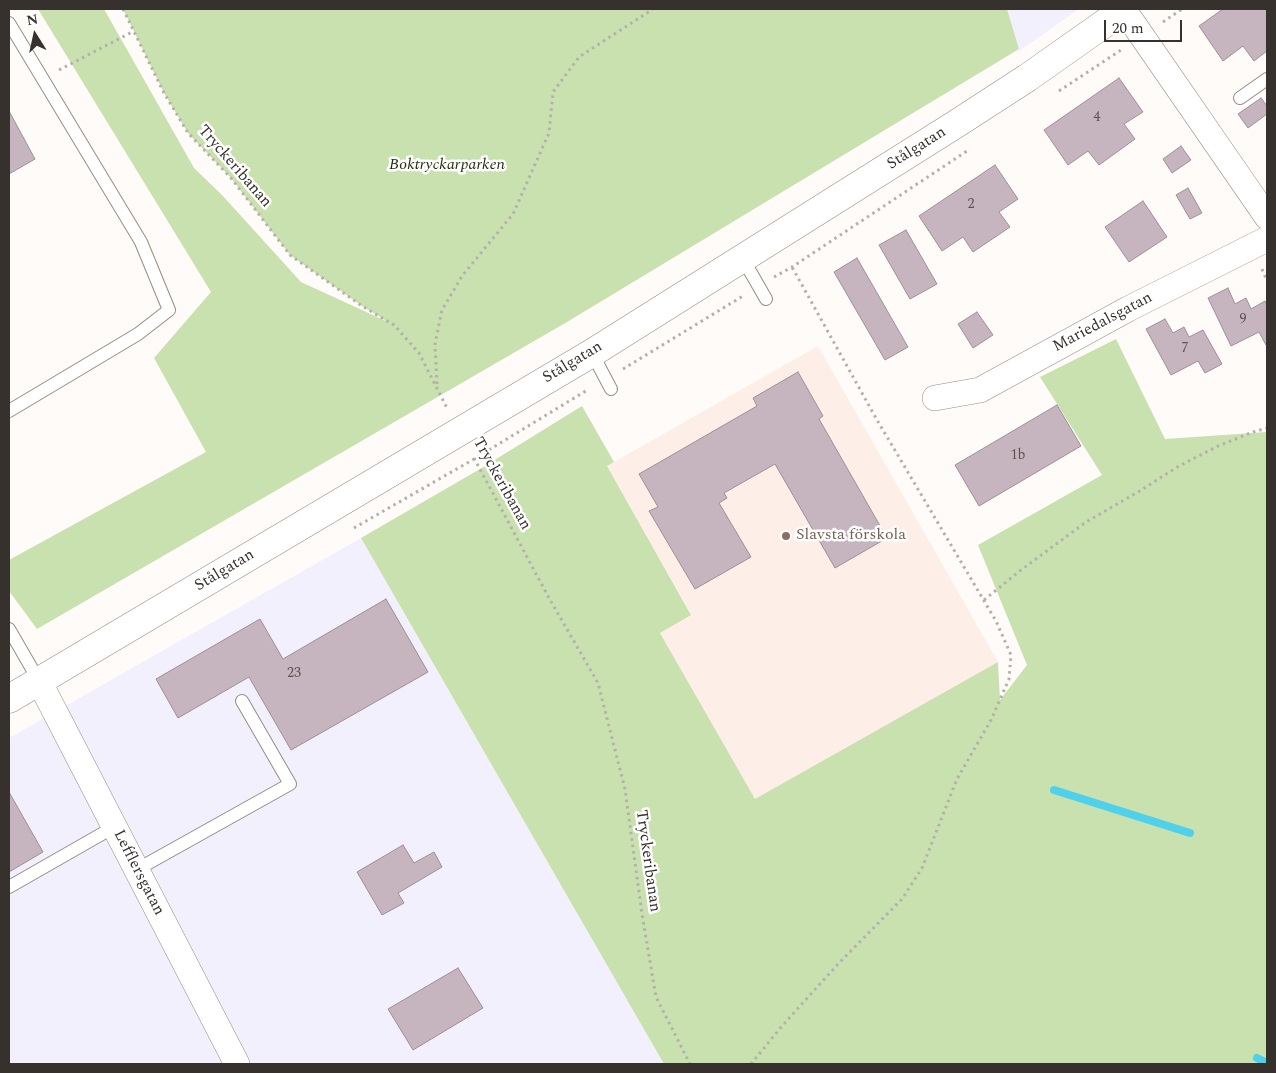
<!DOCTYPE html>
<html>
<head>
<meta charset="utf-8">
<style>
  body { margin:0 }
  #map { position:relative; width:1276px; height:1073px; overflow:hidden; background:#fefbf9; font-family:Spectral,serif }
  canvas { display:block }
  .frame { position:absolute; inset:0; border:10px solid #37312d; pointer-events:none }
  .north { position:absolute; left:10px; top:10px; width:50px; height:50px; -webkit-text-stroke:4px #fff; paint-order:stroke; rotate:350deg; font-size:14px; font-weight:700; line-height:20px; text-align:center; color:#37312d }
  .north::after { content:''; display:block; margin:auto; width:18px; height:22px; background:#37312d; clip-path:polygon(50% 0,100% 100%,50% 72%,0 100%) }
  .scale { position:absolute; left:1104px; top:20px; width:78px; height:22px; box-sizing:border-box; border:2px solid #37312d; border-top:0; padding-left:6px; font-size:15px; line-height:18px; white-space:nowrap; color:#37312d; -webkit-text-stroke:4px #fff; paint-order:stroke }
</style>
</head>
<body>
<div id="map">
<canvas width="1276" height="1073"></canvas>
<div class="frame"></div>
<div class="north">N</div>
<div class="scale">20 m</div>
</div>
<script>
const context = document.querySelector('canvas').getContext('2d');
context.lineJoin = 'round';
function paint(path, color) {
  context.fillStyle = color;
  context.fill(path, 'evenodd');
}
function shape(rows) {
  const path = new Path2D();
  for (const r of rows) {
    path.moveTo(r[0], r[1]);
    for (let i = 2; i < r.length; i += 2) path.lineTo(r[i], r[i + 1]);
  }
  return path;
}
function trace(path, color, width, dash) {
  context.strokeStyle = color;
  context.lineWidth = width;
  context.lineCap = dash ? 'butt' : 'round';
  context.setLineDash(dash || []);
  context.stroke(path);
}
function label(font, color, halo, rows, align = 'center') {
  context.font = font + ' Spectral,serif';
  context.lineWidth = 5;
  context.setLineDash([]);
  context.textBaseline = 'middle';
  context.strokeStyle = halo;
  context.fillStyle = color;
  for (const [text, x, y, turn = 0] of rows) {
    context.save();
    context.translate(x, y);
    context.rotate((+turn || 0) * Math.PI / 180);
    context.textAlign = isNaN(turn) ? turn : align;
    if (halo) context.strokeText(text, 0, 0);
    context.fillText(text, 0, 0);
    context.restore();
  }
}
paint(shape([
  [1007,9,1079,9,1015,54,1019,49],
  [361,538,664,1064,9,1064,9,738]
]), '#f2f0fd');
paint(shape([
  [818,346,998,662,755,800,660,633,691,614,607,466]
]), '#fdefe7');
paint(shape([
  [38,9,104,9,194,168,222,195,301,282,388,322,362,306,290,255,231,178,188,133,164,93,123,9,1007,9,1019,49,567,322,37,629,9,591,9,560,206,452,154,358,211,292],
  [1116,339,1165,439,1267,432,1267,1064,664,1064,361,538,480,469,582,406,614,462,607,466,691,615,660,633,755,799,998,662,1000,700,1027,665,978,545,1102,475,1040,377]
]), '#c8e1af');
trace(shape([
  [1054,790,1190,833],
  [1257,1058,1267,1063]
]), '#4fd0eb', 8);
const building = shape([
  [1223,9,1267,9,1267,51,1254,61,1243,46,1223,61,1199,26,1223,9],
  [1119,78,1143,112,1124,124,1135,139,1099,165,1088,151,1068,165,1044,130,1119,78],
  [1261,98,1267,106,1267,114,1248,128,1238,114,1261,98],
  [9,111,35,159,9,174,9,111],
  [1181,146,1191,160,1172,173,1163,159,1181,146],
  [995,165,1018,199,999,212,1010,227,973,252,963,237,942,251,919,216,995,165],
  [1188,188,1202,213,1190,219,1176,195,1188,188],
  [1143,201,1167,237,1129,262,1105,227,1143,201],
  [906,230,937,284,910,299,879,245,906,230],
  [857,258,908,347,885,360,834,272,857,258],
  [1228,288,1235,304,1246,298,1251,309,1265,301,1267,305,1267,344,1266,345,1259,332,1231,346,1208,298,1228,288],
  [977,312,993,335,973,348,958,324,977,312],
  [1165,319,1173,333,1184,327,1189,337,1203,330,1222,364,1205,373,1198,361,1171,375,1146,329,1165,319],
  [798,372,823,416,819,419,887,538,835,568,775,464,724,493,727,498,719,503,751,557,695,589,649,511,658,507,639,474,757,406,753,398,798,372],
  [1057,405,1081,446,979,506,955,465,1057,405],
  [386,599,428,672,291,750,249,677,178,718,156,679,260,619,283,659,386,599],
  [9,792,43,852,9,872,9,792],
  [403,845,414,863,434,852,442,867,398,893,404,903,382,915,357,872,403,845],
  [458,968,483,1008,413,1050,388,1009,458,968]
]);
paint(building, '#c6b5be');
trace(building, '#9f8f97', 1);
const lane = shape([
  [9,23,141,242,169,310,138,334,9,411],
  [1240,98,1267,79],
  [743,259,766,299],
  [592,353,611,389],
  [9,629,39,681],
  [136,870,290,784,242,701],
  [9,887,114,827]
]);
const street = shape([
  [1124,10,1267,217],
  [935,398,980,390,1128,309,1267,239],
  [39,681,237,1064]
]);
const secondary = shape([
  [9,699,592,353,956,124,1027,78,1125,9]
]);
trace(lane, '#998c81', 14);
trace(street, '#998c81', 26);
trace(secondary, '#998c81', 29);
trace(shape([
  [123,9,164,93,188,133,231,178,290,255,362,306,394,325,419,353,447,408],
  [1163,22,1182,9],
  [59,70,134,31],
  [1059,91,1121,50],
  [1262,269,1267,281],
  [774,277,792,267,970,149],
  [623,369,743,296],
  [437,384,435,344,442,310,462,276,513,214,549,133,553,92,579,57,653,9],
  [474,458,549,598,598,683,625,789,642,914,656,997,690,1064],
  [354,528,474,459,589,389],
  [984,600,1021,570,1086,522,1138,492,1179,466,1218,446,1253,432,1267,428],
  [751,1064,782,1026,838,964,902,899,922,868,957,779,991,720,1009,679,1011,655,996,621,877,420,792,267]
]), '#b4b0ad', 3, [2.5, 4]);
trace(lane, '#fff', 12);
trace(street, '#fff', 25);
trace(secondary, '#fff', 28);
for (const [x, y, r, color] of [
  [786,536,5,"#8d6e63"]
]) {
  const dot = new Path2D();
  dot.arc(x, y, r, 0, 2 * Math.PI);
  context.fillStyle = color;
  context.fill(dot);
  trace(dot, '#fff', 2);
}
label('14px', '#5b5251', null, [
  ["4",1097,118],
  ["2",971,205],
  ["9",1243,320],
  ["7",1185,349],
  ["1b",1018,456],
  ["23",294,674]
]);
label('16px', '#37312d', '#fff', [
  ["Stålgatan",917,149,-32],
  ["Tryckeribanan",234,167,49],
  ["Mariedalsgatan",1103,323,-28],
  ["Stålgatan",573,363,-31],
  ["Tryckeribanan",501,484,61],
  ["Stålgatan",225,571,-31],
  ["Tryckeribanan",647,861,82],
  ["Lefflersgatan",138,873,63]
]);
label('italic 16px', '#22310f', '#fff', [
  ["Boktryckarparken",447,166]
]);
label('16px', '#785e54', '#fff', [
  ["Slavsta förskola",796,536]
], 'left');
</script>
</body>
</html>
